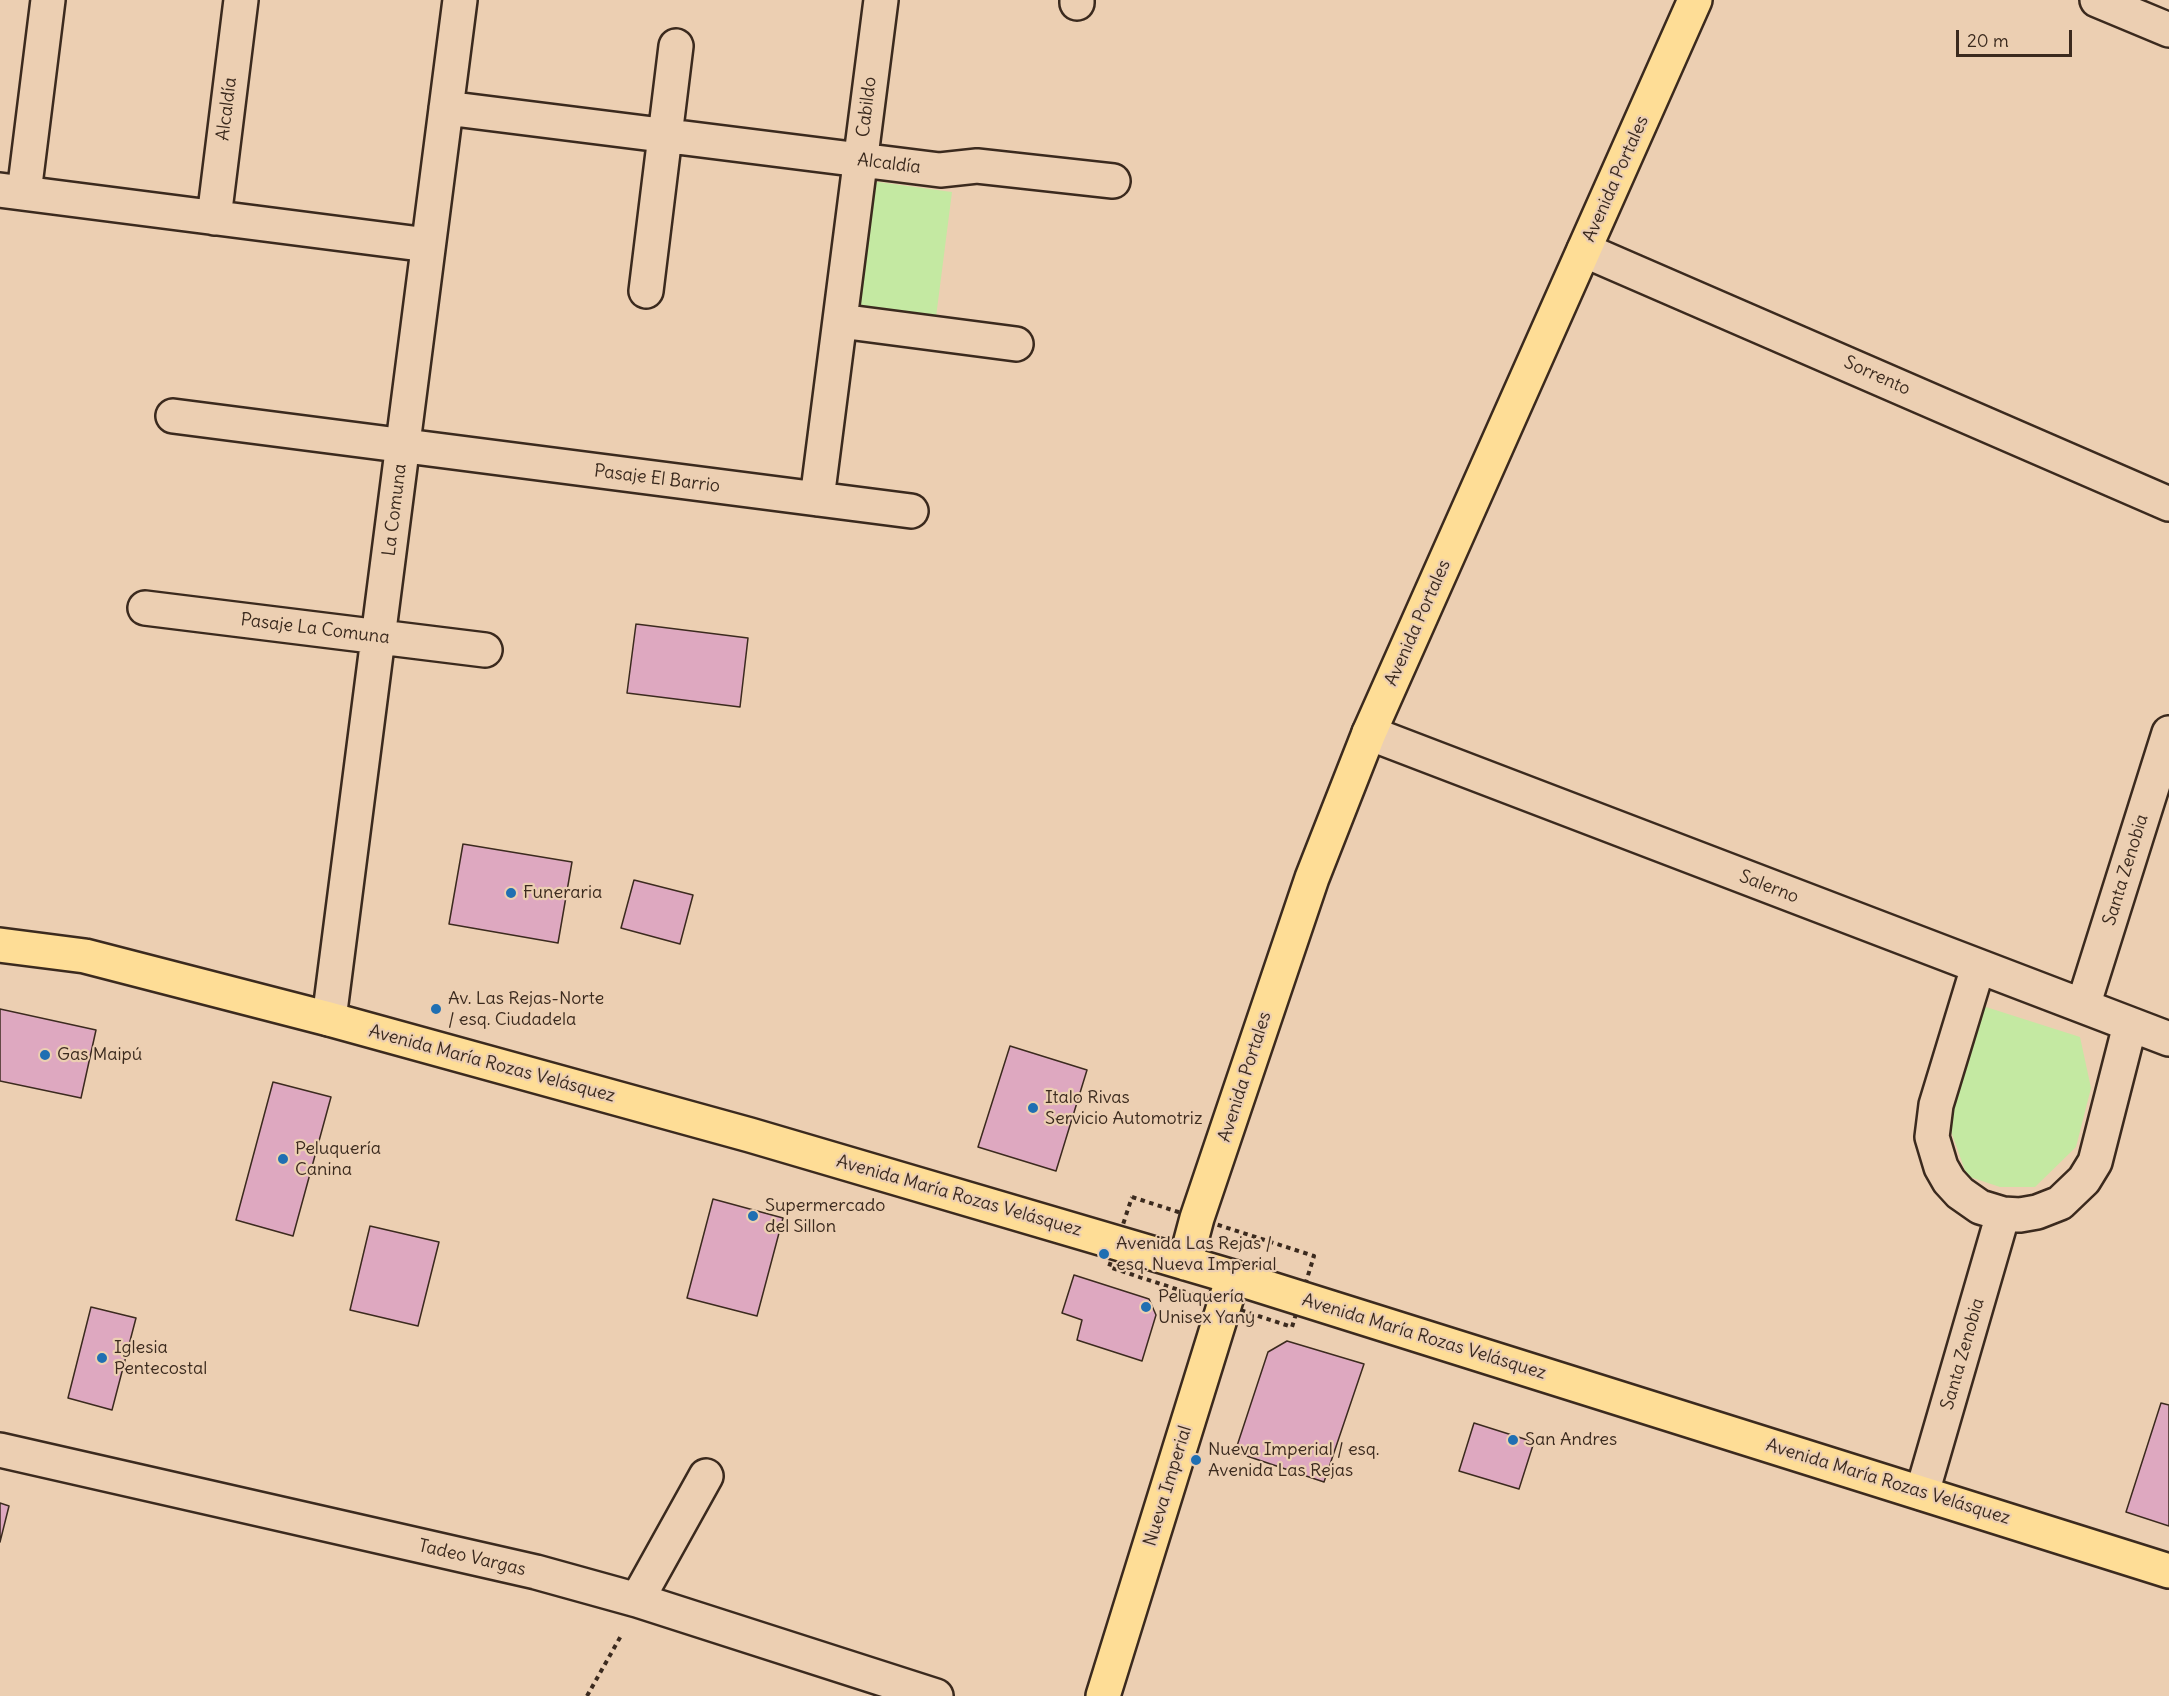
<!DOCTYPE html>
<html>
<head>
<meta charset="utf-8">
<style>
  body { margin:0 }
  #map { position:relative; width:2169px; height:1696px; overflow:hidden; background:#eccfb2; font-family:Delius,sans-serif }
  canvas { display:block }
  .scale { position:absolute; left:1956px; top:30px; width:116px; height:27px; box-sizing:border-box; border:3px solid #3b2a1e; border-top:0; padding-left:8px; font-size:18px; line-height:21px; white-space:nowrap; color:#3b2a1e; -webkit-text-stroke:4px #eccfb2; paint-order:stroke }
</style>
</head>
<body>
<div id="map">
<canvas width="2169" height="1696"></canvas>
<div class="scale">20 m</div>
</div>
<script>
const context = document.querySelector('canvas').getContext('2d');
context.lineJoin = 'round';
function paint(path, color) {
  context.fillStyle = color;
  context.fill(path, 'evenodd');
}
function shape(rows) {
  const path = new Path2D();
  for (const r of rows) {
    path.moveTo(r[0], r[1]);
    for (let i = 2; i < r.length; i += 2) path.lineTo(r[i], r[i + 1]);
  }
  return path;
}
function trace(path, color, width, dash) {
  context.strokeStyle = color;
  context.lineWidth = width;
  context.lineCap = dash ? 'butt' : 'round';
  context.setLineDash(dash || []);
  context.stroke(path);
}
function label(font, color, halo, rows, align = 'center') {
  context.font = font + ' Delius,sans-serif';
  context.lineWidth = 4.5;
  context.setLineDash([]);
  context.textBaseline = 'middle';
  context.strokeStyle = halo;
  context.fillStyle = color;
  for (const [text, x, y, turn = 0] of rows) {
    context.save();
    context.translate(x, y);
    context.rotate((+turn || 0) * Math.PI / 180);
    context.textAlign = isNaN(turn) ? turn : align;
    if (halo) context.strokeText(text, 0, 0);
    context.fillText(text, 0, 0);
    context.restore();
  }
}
paint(shape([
  [871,181,952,192,935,325,852,314],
  [1986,1007,2080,1037,2091,1088,2076,1147,2035,1187,2000,1187,1967,1176,1948,1123,1957,1057]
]), '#c4e9a2');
const building = shape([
  [636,624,748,638,740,707,627,693,636,624],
  [463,844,572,862,558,943,449,924,463,844],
  [634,880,693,895,680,944,621,928,634,880],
  [0,1009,96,1030,81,1098,0,1081,0,1009],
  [1010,1046,1087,1070,1056,1171,978,1147,1010,1046],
  [273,1082,331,1097,293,1236,236,1220,273,1082],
  [713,1199,783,1218,757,1316,687,1298,713,1199],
  [370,1226,439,1242,418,1326,350,1310,370,1226],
  [1074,1275,1149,1299,1156,1315,1142,1361,1077,1340,1082,1320,1062,1313,1074,1275],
  [91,1307,136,1318,112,1410,68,1398,91,1307],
  [1287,1341,1364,1364,1324,1482,1235,1452,1268,1352,1287,1341],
  [2161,1403,2169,1405,2169,1526,2126,1512,2161,1403],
  [1474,1423,1534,1442,1519,1489,1459,1471,1474,1423],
  [0,1503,9,1506,0,1542,0,1503]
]);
paint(building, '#dea8c0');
trace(building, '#3b2a1e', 1.5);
const minor = shape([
  [2097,0,2169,30],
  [1077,3,1077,0],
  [446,108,940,170,977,166,1113,181],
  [0,190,428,245],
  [24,193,48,0],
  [214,218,241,0],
  [1584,250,2169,504],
  [646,291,676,46],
  [840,321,1016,344],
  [173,416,911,511],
  [817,499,881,0],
  [145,608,485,650],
  [1369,733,2169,1039],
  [1978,967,1936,1105,1932,1137,1941,1167,1949,1181,1960,1193,1980,1207,2003,1214,2020,1215,2037,1212,2060,1203,2084,1180,2095,1162,2130,1025],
  [2083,1006,2169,733],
  [329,1019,460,0],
  [0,1450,536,1572,637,1600,936,1696],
  [1922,1493,2003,1214],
  [637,1600,706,1476]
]);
const major = shape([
  [0,945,85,956,329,1019,750,1135,1233,1277,2169,1571],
  [1185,1263,1197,1218,1312,878,1369,733,1695,0],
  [1103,1696,1233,1277]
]);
trace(minor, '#3b2a1e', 38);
trace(major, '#3b2a1e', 38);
trace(shape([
  [1132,1197,1314,1256,1292,1327,1109,1267,1132,1197],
  [587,1696,622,1634]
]), '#3b2a1e', 4, [4.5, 4.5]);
trace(minor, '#eccfb2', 33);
trace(major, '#fedd96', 33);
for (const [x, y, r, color] of [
  [511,893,6,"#1f6fb2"],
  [436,1009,6,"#1f6fb2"],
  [45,1055,6,"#1f6fb2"],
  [1033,1108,6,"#1f6fb2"],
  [283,1159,6,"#1f6fb2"],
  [753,1216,6,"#1f6fb2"],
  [1104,1254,6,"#1f6fb2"],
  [1146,1307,6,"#1f6fb2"],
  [102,1358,6,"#1f6fb2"],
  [1513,1440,6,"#1f6fb2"],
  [1196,1460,6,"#1f6fb2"]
]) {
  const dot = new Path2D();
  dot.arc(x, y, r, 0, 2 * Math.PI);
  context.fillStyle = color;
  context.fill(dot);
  trace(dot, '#eccfb2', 2);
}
label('18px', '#3b2a1e', '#eccfb2', [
  ["Cabildo",867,107,-83],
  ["Alcaldía",227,109,-83],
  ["Alcaldía",889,164,7],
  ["Avenida Portales",1616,179,-66],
  ["Sorrento",1877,376,24],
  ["Pasaje El Barrio",657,479,7],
  ["La Comuna",395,510,-83],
  ["Avenida Portales",1418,623,-66],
  ["Pasaje La Comuna",315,629,7],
  ["Santa Zenobia",2126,870,-73],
  ["Salerno",1769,887,21],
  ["Avenida María Rozas Velásquez",492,1064,15],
  ["Avenida Portales",1245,1077,-72],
  ["Avenida María Rozas Velásquez",959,1196,16],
  ["Avenida María Rozas Velásquez",1424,1337,17],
  ["Santa Zenobia",1963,1354,-74],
  ["Avenida María Rozas Velásquez",1888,1482,17],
  ["Nueva Imperial",1168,1486,-73],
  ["Tadeo Vargas",472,1558,13]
]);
label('18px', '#3b2a1e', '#eccfb2', [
  ["Funeraria",523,893],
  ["Av. Las Rejas-Norte",448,999],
  ["/ esq. Ciudadela",448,1020],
  ["Gas Maipú",57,1055],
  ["Italo Rivas",1045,1098],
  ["Servicio Automotriz",1045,1119],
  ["Peluquería",295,1149],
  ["Canina",295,1170],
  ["Supermercado",765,1206],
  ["del Sillon",765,1227],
  ["Avenida Las Rejas /",1116,1244],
  ["esq. Nueva Imperial",1116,1265],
  ["Peluquería",1158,1297],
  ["Unisex Yany",1158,1318],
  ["Iglesia",114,1348],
  ["Pentecostal",114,1369],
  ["San Andres",1525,1440],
  ["Nueva Imperial / esq.",1208,1450],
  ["Avenida Las Rejas",1208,1471]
], 'left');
</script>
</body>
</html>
